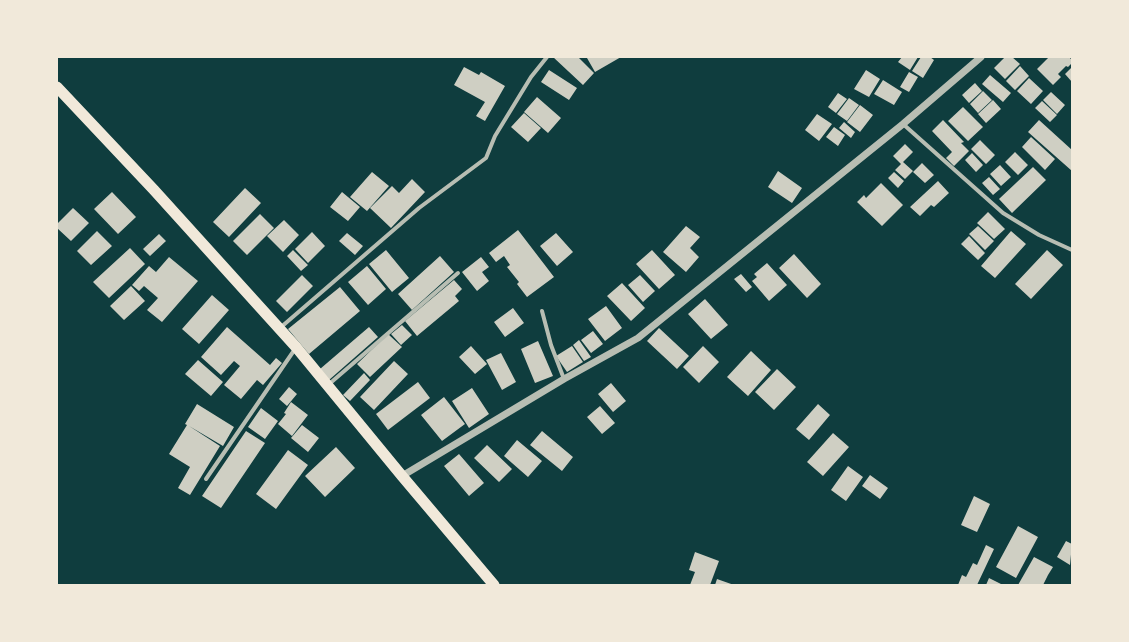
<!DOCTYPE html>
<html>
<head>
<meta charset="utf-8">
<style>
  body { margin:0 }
  #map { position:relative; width:1129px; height:642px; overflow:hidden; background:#0f3d3e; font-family:"Varela Round",sans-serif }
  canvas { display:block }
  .frame { position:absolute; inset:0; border:58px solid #f1e9da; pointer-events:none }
</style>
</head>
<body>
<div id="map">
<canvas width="1129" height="642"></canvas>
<div class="frame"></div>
</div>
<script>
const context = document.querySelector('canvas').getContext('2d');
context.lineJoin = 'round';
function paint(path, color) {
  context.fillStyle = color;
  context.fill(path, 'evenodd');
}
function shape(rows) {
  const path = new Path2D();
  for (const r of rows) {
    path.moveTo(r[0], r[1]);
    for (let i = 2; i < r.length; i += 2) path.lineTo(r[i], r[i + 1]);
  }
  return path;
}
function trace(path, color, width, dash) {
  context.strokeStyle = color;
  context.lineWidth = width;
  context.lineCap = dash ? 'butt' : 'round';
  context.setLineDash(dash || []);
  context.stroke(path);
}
paint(shape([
  [553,57,578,57,594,73,583,85],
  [589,57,621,57,595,72,587,58],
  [902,57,918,57,910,70,898,62],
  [921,57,930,57,934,60,923,78,912,71],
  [1005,57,1012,57,1020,64,1005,79,994,68],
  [1049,57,1069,57,1072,60,1072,63,1068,67,1066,66,1058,74,1061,77,1053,85,1037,69],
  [1020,66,1029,76,1015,90,1006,81],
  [464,67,479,75,481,72,505,86,485,121,476,116,485,102,454,85],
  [1072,67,1072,82,1065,74],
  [549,70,577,88,569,100,541,82],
  [866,70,880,79,869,97,854,89],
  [909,72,918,77,909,92,900,87],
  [990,75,1011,93,1003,102,982,84],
  [1029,78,1043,91,1031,104,1017,91],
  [883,80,902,92,894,105,874,94],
  [975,83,982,91,969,103,962,95],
  [983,91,992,100,978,113,970,104],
  [1051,92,1065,105,1057,114,1043,100],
  [838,93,847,99,836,113,828,107],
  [537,97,561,118,548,133,524,112],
  [849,98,859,105,847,121,837,114],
  [993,100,1001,109,986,123,978,114],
  [1042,101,1057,115,1050,122,1035,108],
  [860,105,873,115,860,132,847,122],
  [963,107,983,127,968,141,948,121],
  [524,113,541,128,528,142,511,127],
  [817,114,832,124,819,141,805,130],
  [943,120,964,142,961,143,969,151,954,166,946,158,952,152,932,131],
  [1039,120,1072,150,1072,171,1028,132],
  [844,122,855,132,851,138,839,128],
  [834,127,845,135,838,146,826,137],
  [1031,137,1055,159,1045,170,1022,147],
  [980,140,995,155,986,164,971,149],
  [905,144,913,152,903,162,913,171,905,179,895,170,901,164,893,156],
  [1015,152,1028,165,1018,175,1005,162],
  [972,153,983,165,976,172,965,160],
  [922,163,934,175,925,183,913,172],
  [1000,165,1011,177,1001,186,990,174],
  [1033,167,1046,180,1012,213,999,199],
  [778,171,802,188,792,203,768,187],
  [372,172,389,186,367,211,350,197],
  [894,172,904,181,898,188,888,178],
  [989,177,1000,189,993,195,982,183],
  [412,179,425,192,391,228,370,208,392,186,399,193],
  [938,181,949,193,934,207,931,205,920,216,910,207],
  [881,183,903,205,882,226,857,202,864,195,866,198],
  [245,188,261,203,229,237,213,222],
  [112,192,136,217,118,234,94,209],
  [342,192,360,207,348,221,330,207],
  [73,208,89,223,71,241,57,228,57,224],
  [988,212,1005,229,994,239,977,223],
  [260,214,274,228,247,255,233,241],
  [284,220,299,235,283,252,267,236],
  [686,226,700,237,690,248,699,257,686,272,663,252],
  [978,226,994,241,985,250,969,234],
  [518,230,554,277,527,297,517,284,519,282,507,267,510,265,504,256,496,262,489,253],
  [97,231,112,246,91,265,77,251],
  [1011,231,1026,244,995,278,981,266],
  [312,232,325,246,308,263,295,249],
  [347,233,363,246,355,255,339,241],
  [556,233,573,252,557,266,540,246],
  [159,234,166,241,150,256,143,249],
  [969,236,985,253,978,260,961,244],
  [130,248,145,264,109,298,93,282],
  [293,250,308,265,301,271,287,256],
  [386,250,409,278,392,292,369,264],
  [652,250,675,275,659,289,636,264],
  [1047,250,1063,265,1031,299,1015,284],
  [794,254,821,284,807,298,779,268],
  [440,256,454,272,412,310,398,294],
  [169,257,198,281,162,322,147,310,158,298,144,286,139,291,132,285,149,266,156,272],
  [481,257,489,267,482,272,489,281,477,291,462,272],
  [767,263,787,285,769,301,752,281,757,277,754,274],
  [367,266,386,289,368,305,348,282],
  [741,274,752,287,746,292,734,279],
  [302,275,313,286,287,312,276,301],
  [640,275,655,291,643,302,628,285],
  [454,280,462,289,455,296,459,301,417,336,405,321],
  [622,283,645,308,631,321,607,296],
  [131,286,145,301,124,320,110,306],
  [340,287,360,311,309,354,288,329],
  [212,295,229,310,199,344,182,329],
  [705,299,728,325,711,339,688,314],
  [606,306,622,328,605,341,588,319],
  [513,308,524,323,505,337,494,322],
  [402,325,412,335,401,345,391,334],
  [227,327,270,365,276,358,282,363,263,385,257,380,241,399,224,385,240,366,234,361,221,375,201,357],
  [369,327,378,337,329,380,320,369],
  [659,328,689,356,677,369,647,341],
  [593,331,603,344,591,353,581,340],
  [388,334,402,347,370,377,357,364],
  [579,340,591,357,584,361,573,345],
  [538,341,553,376,535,383,521,349],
  [471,346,487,364,475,374,459,357],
  [572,346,583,362,567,372,556,356],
  [703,346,719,362,699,383,683,367],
  [751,351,771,370,748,396,727,377],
  [501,353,516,382,502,390,486,360],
  [198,360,223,382,211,396,185,374],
  [394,361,408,374,374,410,360,397],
  [777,369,796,387,774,410,755,392],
  [364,373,370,380,350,401,343,395],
  [418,382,430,398,388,430,376,414],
  [611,383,626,401,613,412,598,394],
  [289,387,297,394,287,406,279,399],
  [472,388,489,414,469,428,452,401],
  [444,397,465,424,442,441,421,415],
  [291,402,308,415,292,436,278,424,286,414,284,413],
  [197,404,234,427,223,446,189,426,220,446,190,495,178,488,190,467,169,454,187,425,185,424],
  [818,404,830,415,809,440,796,429],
  [600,406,615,423,602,434,587,417],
  [261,408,278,421,265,439,248,427],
  [302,425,319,438,308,452,291,438],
  [246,431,265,443,221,508,202,496],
  [542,431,573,457,562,471,530,445],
  [833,433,849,447,823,476,807,462],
  [517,440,542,461,528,477,504,456],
  [487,445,512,469,499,482,474,458],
  [336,447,355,468,325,497,305,476],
  [288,450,308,465,276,509,256,494],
  [459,454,484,483,469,496,444,466],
  [848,466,863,477,846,501,831,490],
  [870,475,888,488,880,499,862,486],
  [974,496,990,504,977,532,961,525],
  [1018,526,1038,537,1016,578,996,567],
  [1066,541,1072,544,1070,565,1057,557],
  [986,545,994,549,977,585,958,585,962,575,966,577,973,563,977,565],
  [695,552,719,561,710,585,690,585,695,572,689,570],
  [1034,557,1053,567,1048,575,1043,585,1018,585],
  [989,578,1003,585,986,585],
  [717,579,734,585,715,585]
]), '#cfcfc3');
trace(shape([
  [903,124,1003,213,1039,235,1072,250],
  [542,311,551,345,564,379],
  [280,328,419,208,486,158,495,136,531,77,547,57],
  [328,385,458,273],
  [206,479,295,349]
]), '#b8beb3', 4);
trace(shape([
  [402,476,564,379,638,338,903,124,981,57]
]), '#b8beb3', 7);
trace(shape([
  [57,87,154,190,296,347,402,476,494,585]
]), '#f1e9da', 11);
</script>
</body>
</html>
